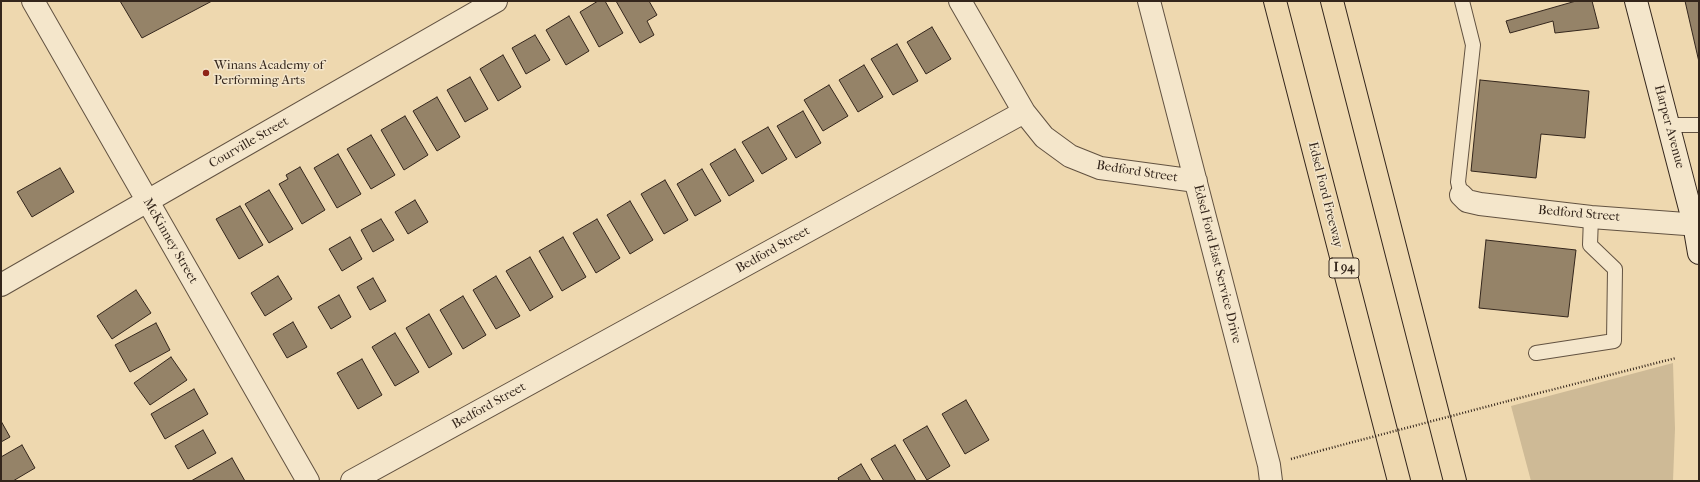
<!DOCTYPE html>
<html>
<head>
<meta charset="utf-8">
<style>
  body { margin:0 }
  #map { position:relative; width:1700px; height:482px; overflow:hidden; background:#eed8af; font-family:"IM FELL French Canon",serif }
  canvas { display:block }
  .frame { position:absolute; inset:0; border:2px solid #34261c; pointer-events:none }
</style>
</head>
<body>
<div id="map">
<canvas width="1700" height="482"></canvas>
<div class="frame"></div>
</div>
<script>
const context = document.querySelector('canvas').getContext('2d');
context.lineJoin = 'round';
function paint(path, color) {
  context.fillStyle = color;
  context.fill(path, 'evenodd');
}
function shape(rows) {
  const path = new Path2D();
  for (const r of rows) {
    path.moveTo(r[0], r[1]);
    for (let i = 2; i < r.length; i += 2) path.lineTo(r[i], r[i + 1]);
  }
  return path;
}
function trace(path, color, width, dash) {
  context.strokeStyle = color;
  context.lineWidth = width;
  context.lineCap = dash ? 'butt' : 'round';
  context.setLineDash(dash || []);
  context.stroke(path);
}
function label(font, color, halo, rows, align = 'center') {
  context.font = font + ' "IM FELL French Canon",serif';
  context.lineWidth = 3;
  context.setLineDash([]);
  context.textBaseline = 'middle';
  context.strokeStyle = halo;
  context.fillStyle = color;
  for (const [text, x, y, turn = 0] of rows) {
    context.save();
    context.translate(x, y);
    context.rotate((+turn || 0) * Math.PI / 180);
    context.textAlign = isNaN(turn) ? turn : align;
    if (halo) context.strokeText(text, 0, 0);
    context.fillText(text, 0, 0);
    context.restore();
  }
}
paint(shape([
  [1673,363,1675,429,1673,481,1531,481,1511,406]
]), '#ceba96');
const building = shape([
  [120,1,212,1,142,38,120,1],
  [598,1,605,1,623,33,599,47,580,12,598,1],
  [616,1,649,1,657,15,647,21,654,35,640,43,616,1],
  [1576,1,1592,1,1599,28,1555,33,1553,21,1510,33,1506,21,1576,1],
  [1685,1,1699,1,1699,62,1685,1],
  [569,16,589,51,566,65,546,30,569,16],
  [932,27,951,59,926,74,907,42,932,27],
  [535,35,550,60,526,74,512,48,535,35],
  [897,44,918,81,893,95,871,59,897,44],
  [503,55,521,87,498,101,480,69,503,55],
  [864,65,883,97,858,112,839,80,864,65],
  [470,77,488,109,465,122,447,90,470,77],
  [1480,80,1589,91,1585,138,1541,134,1536,178,1471,171,1480,80],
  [829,85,848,116,823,131,804,100,829,85],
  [437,97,460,137,437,151,413,111,437,97],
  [803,111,821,143,796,158,777,126,803,111],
  [405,116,428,155,404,170,381,130,405,116],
  [768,127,787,159,762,174,742,142,768,127],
  [371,135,395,175,371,189,347,149,371,135],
  [735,149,754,181,729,196,710,164,735,149],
  [338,154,361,194,337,208,314,168,338,154],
  [300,167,325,210,302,224,279,184,288,179,286,175,300,167],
  [60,168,74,192,32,217,17,192,60,168],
  [702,169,721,201,695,216,677,184,702,169],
  [665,180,688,220,664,234,641,194,665,180],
  [269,190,293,229,269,243,245,204,269,190],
  [415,200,428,222,408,234,395,212,415,200],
  [630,201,653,240,630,254,607,215,630,201],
  [240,206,263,245,239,259,216,219,240,206],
  [381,219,394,240,373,252,361,230,381,219],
  [597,219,620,258,596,273,573,233,597,219],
  [350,237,362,259,342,271,329,249,350,237],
  [563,237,586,277,562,291,539,251,563,237],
  [1486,240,1576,250,1568,317,1479,308,1486,240],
  [530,257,553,297,530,311,506,271,530,257],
  [278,276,292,299,265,316,251,293,278,276],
  [496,276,520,316,496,329,473,290,496,276],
  [373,278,386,301,370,310,357,287,373,278],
  [136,290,151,313,112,339,97,316,136,290],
  [339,295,351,317,331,329,318,307,339,295],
  [463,296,486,335,463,349,440,310,463,296],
  [429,314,452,354,429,368,406,328,429,314],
  [293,322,307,347,287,358,273,334,293,322],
  [156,323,170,350,130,372,115,345,156,323],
  [395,333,419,372,395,386,372,347,395,333],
  [171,357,187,380,150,405,134,383,171,357],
  [362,359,382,395,358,409,337,373,362,359],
  [194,389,208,414,165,439,151,414,194,389],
  [966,400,989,440,965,454,942,414,966,400],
  [1,421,10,437,1,442,1,421],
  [927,426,950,466,927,480,903,440,927,426],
  [203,430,216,453,188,469,175,446,203,430],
  [22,445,35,468,13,481,1,481,1,457,22,445],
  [895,445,916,481,884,481,871,459,895,445],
  [232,458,245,481,191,481,232,458],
  [861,464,871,481,839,481,838,478,861,464]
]);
paint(building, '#958368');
trace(building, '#34261c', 1);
const service = shape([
  [1668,125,1699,125],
  [1461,195,1458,182,1473,45,1462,1],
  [1536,353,1614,341,1615,269,1590,245,1591,217]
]);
const minor = shape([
  [33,1,308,481],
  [960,1,1024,112,1044,137,1070,156,1100,168,1196,181],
  [1149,1,1269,465,1271,481],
  [1461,195,1467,201,1480,204,1591,217,1699,225],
  [1,285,496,1],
  [352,481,1024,112]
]);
const secondary = shape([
  [1636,1,1694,224,1699,253]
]);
const motorway = shape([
  [1275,1,1399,481],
  [1332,1,1455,481]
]);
trace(service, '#625241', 16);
trace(minor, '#625241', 24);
trace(secondary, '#34261c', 24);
trace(motorway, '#34261c', 24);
trace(shape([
  [1508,401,1676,358],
  [1291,459,1323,450]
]), '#34261c', 2.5, [1, 2]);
trace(service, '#f4e6cb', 14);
trace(minor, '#f4e6cb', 22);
trace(secondary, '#f4e6cb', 22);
trace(motorway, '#eed8af', 22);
trace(shape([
  [1323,450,1508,401]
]), '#34261c', 2.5, [1, 2]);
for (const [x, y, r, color] of [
  [206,73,4,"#8f2418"]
]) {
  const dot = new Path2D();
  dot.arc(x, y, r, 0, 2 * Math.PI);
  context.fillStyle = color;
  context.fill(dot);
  trace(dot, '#f4e6cb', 1.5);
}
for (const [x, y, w] of [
  [1344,268,30]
]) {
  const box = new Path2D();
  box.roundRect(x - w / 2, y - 10, w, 20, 3);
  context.fillStyle = '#f4e6cb';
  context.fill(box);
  trace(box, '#34261c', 1);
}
label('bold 12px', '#34261c', null, [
  ["I 94",1344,268]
]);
label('13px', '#34261c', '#f4e6cb', [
  ["Winans Academy of",214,66],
  ["Performing Arts",214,81]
], 'left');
label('13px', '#34261c', '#f4e6cb', [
  ["Harper Avenue",1669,127,75],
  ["Courville Street",249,143,-30],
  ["Bedford Street",1137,172,9],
  ["Edsel Ford Freeway",1325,195,76],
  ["Bedford Street",1579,214,5],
  ["McKinney Street",170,241,60],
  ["Bedford Street",773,250,-29],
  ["Edsel Ford East Service Drive",1217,264,76],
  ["Bedford Street",489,406,-29]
]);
</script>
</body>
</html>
